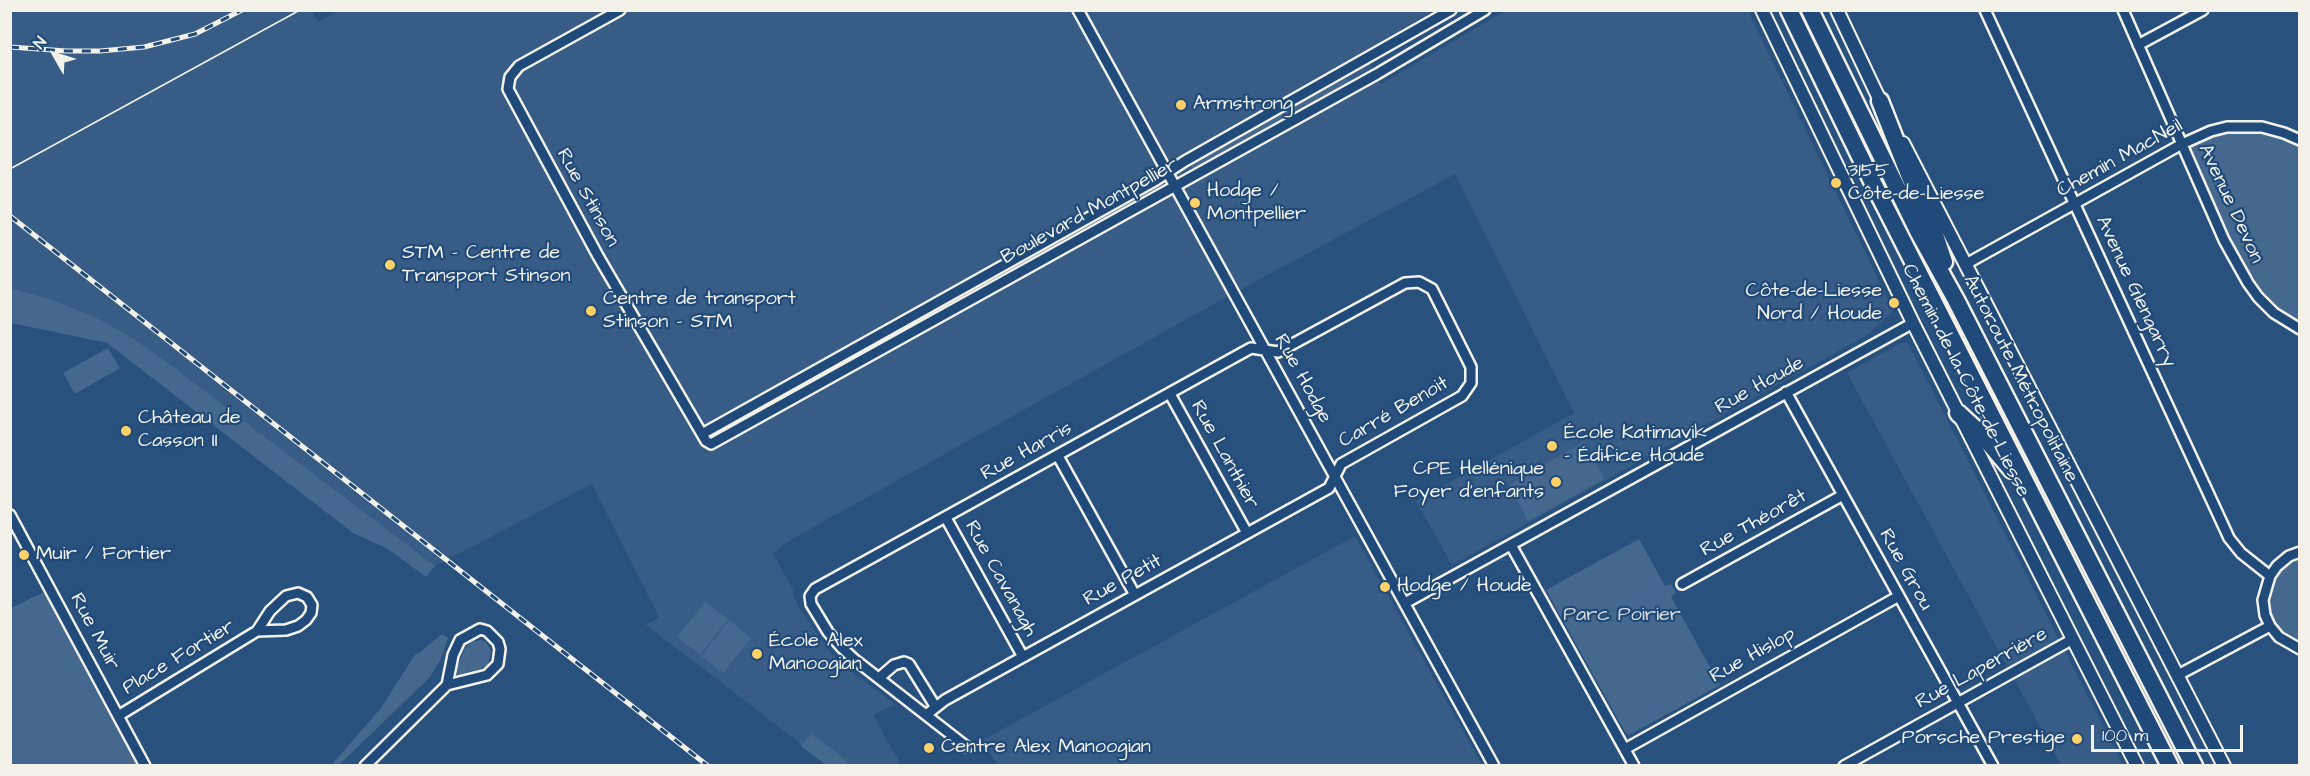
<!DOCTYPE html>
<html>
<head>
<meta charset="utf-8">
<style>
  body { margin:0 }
  #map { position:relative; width:2310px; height:776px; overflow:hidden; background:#28517e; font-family:"Architects Daughter",sans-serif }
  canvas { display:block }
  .frame { position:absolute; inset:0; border:12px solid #f4f1e8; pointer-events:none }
  .north { position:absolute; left:24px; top:24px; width:60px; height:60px; -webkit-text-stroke:4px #1f4a7a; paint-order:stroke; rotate:309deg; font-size:16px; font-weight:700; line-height:24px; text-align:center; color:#f4f1e8 }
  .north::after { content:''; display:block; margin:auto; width:21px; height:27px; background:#f4f1e8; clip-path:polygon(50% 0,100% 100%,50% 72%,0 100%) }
  .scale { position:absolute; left:2091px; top:725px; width:152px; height:27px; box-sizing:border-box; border:3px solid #f4f1e8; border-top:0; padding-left:8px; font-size:18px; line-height:21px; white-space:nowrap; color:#f4f1e8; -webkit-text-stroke:4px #1f4a7a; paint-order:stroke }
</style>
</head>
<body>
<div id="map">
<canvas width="2310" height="776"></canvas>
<div class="frame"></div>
<div class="north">N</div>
<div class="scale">100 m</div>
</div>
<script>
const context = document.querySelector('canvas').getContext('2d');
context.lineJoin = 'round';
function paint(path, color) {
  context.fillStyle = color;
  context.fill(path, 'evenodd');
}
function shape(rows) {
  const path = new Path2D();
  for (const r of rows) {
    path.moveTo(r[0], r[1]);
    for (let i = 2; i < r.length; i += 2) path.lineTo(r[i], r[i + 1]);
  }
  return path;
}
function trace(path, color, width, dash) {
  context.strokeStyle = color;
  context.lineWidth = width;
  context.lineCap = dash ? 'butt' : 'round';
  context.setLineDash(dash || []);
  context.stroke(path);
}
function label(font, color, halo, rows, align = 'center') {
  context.font = font + ' "Architects Daughter",sans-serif';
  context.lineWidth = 4.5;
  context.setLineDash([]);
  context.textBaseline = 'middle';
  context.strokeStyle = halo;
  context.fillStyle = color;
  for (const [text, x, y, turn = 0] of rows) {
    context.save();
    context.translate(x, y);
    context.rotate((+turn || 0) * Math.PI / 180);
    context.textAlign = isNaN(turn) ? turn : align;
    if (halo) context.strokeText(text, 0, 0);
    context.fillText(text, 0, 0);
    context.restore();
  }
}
paint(shape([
  [311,10,318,22,340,10,1432,11,1363,52,1381,84,1505,11,1748,11,1893,310,1869,334,1452,565,1416,501,1574,413,1455,174,1223,299,792,539,773,553,793,590,794,597,801,611,829,651,847,668,895,704,873,715,901,765,826,765,801,746,800,743,646,625,659,617,592,484,435,566,168,363,95,317,56,301,11,288,10,11],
  [1901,343,1908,343,2123,765,2061,765,1847,373],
  [1355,536,1482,765,999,766,981,741]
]), '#375d86');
paint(shape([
  [1345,79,1349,80,1348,85,1196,169,1191,167,1194,162],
  [2241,126,2299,140,2299,329,2291,325,2248,283,2182,144],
  [1157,185,1160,190,969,297,967,293,976,288,975,285,1071,235,1070,232],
  [11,288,56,301,95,317,131,337,168,363,435,566,426,577,388,549,353,533,107,343,11,323],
  [941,307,943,311,722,434,720,432,720,429,922,315,923,317],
  [108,348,120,368,75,394,63,373],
  [1585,441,1604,479,1528,521,1509,485],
  [1639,539,1665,586,1671,584,1676,593,1671,597,1720,685,1629,735,1625,732,1546,590],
  [2299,552,2299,649,2279,637,2265,615,2270,576],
  [50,589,145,765,11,766,11,608],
  [705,602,728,619,700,655,677,637],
  [729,620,751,638,723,673,701,656],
  [442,634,448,638,441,659,430,677,339,765,336,765,333,763,381,708,416,653,418,654],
  [481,640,486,642,491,651,488,665,483,668,458,675,456,670,465,648,471,642],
  [811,734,835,751,851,765,826,765,801,746]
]), '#45688e');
const street = shape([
  [620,10,519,66,510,77,508,89,598,256,706,441,711,444,1377,74,1485,10],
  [1078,10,1494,766],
  [1985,10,2229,538,2241,553,2270,576],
  [2123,10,2224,240,2248,283,2258,297,2274,313,2300,329],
  [2138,45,2203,10],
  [1966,264,2182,144,2211,131,2227,127,2262,127,2284,133,2300,140],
  [1786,392,1993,766],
  [1170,394,1247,533],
  [702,434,1156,180,1185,161,1451,10],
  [1058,456,1135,595],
  [10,515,145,766],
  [946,518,1023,657],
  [1511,545,1634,766],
  [2300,552,2289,556,2277,566,2270,576,2263,600,2265,615,2270,626,2279,637,2300,649],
  [1682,584,1843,495],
  [1405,603,1913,323],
  [480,629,487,631,498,642,500,649,498,664,487,675,447,685,453,655,460,640,480,629],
  [2178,675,2270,626],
  [879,678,894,665,904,662,909,664,935,706],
  [926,715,945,700,1329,488,1341,464,1462,396,1471,383,1471,367,1432,289,1419,282,1405,283,1278,352,1251,348,815,589,810,596,811,604,828,632,842,648,854,659,940,726,967,747],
  [118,716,257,631,286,630,298,626,306,620,311,613,312,605,307,597,298,593,286,596,270,611,257,631],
  [1625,749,1899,596],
  [365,766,447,685],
  [1844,766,2073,639]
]);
const secondary = shape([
  [1762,10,1913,323,2137,766],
  [1837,10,1883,107],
  [1903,143,2224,766]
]);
const highway = shape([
  [1789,10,1872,181,2170,766],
  [1810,10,1919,233,1956,300,2194,766],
  [1880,101,1910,177,1932,226,1944,262],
  [1958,413,1984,437,2012,470]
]);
trace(street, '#f4f1e8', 14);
trace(secondary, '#f4f1e8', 16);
trace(highway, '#f4f1e8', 21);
trace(street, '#1f4a7a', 9);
trace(secondary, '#1f4a7a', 12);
trace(highway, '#1f4a7a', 16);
trace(shape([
  [10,169,300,10]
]), '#f4f1e8', 1.5);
const rail = shape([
  [10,47,66,51,100,51,144,47,195,34,242,10],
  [10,216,708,766]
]);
trace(rail, '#f4f1e8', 5);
trace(rail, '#1f4a7a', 3, [9]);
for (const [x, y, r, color] of [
  [1181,105,6,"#ffd166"],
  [1836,183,6,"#ffd166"],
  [1195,203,6,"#ffd166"],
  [390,265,6,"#ffd166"],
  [1894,303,6,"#ffd166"],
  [591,311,6,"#ffd166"],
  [126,431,6,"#ffd166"],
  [1552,446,6,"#ffd166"],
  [1556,482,6,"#ffd166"],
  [24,555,6,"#ffd166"],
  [1385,587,6,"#ffd166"],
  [757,654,6,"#ffd166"],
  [2077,739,6,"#ffd166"],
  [929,748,6,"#ffd166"]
]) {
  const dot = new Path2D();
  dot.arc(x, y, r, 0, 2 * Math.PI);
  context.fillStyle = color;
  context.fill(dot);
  trace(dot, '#1f4a7a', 2);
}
label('20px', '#f4f1e8', '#1f4a7a', [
  ["Armstrong",1193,105],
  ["3155",1848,172],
  ["Côte-de-Liesse",1848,195],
  ["Hodge /",1207,192],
  ["Montpellier",1207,215],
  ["STM - Centre de",402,254],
  ["Transport Stinson",402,277],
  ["Côte-de-Liesse",1882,292,"right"],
  ["Nord / Houde",1882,315,"right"],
  ["Centre de transport",603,300],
  ["Stinson - STM",603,323],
  ["Château de",138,419],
  ["Casson II",138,442],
  ["École Katimavik",1564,434],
  ["- Édifice Houde",1564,457],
  ["CPE Hellénique",1544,470,"right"],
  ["Foyer d'enfants",1544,493,"right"],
  ["Muir / Fortier",36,555],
  ["Hodge / Houde",1397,587],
  ["École Alex",769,642],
  ["Manoogian",769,665],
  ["Porsche Prestige",2065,739,"right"],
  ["Centre Alex Manoogian",941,748]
], 'left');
label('20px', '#f4f1e8', '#1f4a7a', [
  ["Chemin MacNeil",2120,159,-29],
  ["Rue Stinson",587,198,61],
  ["Avenue Devon",2230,204,65],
  ["Boulevard Montpellier",1090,212,-29],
  ["Avenue Glengarry",2135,292,65],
  ["Rue Hodge",1302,379,61],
  ["Autoroute Métropolitaine",2020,379,63],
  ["Chemin de la Côte-de-Liesse",1965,381,63],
  ["Rue Houde",1760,386,-29],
  ["Carré Benoit",1394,413,-30],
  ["Rue Harris",1027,452,-29],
  ["Rue Lanthier",1224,455,61],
  ["Rue Théorêt",1754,524,-29],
  ["Rue Grou",1905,570,61],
  ["Rue Cavanagh",1000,579,61],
  ["Rue Petit",1123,581,-29],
  ["Rue Muir",94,632,62],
  ["Rue Hislop",1753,656,-29],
  ["Place Fortier",179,658,-31],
  ["Rue Laperrière",1982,669,-29]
]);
label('20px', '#dadcda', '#1f4a7a', [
  ["Parc Poirier",1622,616]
]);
</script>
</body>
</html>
